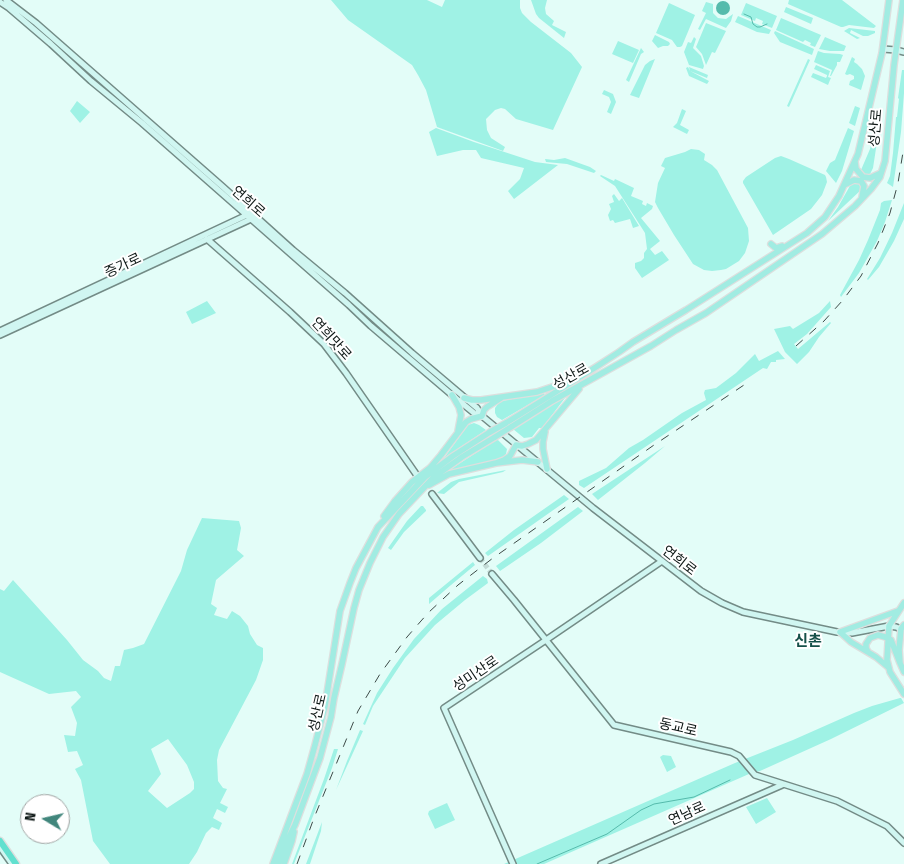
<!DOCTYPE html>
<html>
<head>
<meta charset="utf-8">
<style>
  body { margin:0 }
  #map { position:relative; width:904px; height:864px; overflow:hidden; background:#e3fdf8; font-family:"Fira Sans Condensed",sans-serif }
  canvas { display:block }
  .north { position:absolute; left:20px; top:794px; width:50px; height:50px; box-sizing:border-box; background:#fff; border:1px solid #9fa3a2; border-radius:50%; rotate:279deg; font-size:14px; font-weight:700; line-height:20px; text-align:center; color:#0e1816 }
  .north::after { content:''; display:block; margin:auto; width:18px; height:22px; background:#41867c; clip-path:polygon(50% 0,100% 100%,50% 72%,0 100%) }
</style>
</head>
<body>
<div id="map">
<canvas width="904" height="864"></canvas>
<div class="north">N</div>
</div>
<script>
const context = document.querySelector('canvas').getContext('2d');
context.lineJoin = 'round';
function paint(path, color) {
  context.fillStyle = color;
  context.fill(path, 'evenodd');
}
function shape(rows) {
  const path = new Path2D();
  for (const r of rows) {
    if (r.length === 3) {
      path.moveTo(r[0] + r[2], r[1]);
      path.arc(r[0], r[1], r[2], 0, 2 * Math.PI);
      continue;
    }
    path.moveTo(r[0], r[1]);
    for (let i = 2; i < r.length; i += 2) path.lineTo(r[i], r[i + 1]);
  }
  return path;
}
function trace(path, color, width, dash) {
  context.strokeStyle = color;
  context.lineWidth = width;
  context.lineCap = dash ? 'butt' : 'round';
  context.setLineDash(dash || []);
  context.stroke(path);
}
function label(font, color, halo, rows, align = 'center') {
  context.font = font + ' "Fira Sans Condensed","Noto Sans KR",sans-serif';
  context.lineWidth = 4;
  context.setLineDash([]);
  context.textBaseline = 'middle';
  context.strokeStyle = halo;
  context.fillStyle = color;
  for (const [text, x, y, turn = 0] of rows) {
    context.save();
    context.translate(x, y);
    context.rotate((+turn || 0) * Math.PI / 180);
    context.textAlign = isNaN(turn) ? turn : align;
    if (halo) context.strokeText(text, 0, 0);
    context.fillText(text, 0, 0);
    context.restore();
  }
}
paint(shape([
  [331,0,427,0,442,7,445,0,520,0,520,8,522,13,531,22,571,53,582,67,553,130,516,119,505,109,501,108,495,110,486,119,487,130,491,138,505,147,503,151,437,127,426,90,418,75,412,65,348,20],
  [531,0,547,0,545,8,546,14,554,21,552,25,566,32,564,38,539,18,536,14],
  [789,0,842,0,876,26,874,28,849,25,843,27,841,27,788,4],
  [706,2,713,4,713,13,718,18,726,19,733,14,731,21,726,28,706,19,700,30,698,29,706,13,702,11],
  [669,3,695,15,682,46,680,47,677,47,672,40,656,33],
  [746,3,777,16,772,28,762,24,763,21,756,18,755,21,741,15],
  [786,7,813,18,811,24,784,12],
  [738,16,771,30,769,34,757,32,735,22],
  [781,18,821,35,815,47,810,45,811,43,805,40,803,42,776,30],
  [706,23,726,31,715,53,712,52,706,65,702,54,696,47],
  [849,28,875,31,875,33,868,36,863,36,851,30,850,33,860,38,857,39,844,31],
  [775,31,814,49,812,55,780,42,774,33],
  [655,35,669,42,670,44,668,46,663,46,658,48,652,41],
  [694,37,696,39,693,48,701,56,704,66,703,69,689,65,684,52,688,42,691,43],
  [825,37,846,46,844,51,830,51,819,49],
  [618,41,639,50,633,63,612,54],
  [641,48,644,52,641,54,629,82,626,80],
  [818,51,824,53,840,54,843,55,840,62,837,62,837,65,831,76,830,76,832,70,814,62],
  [852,57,855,59,854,62,857,64,862,69,865,76,861,90,849,85,850,81,854,79,854,76,850,74,847,75,845,74],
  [655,59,639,98,630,95,645,65,650,61],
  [808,59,810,60,789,107,787,106],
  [816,65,830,71,828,77,831,78,830,80,828,85,811,77,813,73,826,78,827,76,827,75,814,69],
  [688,67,690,71,689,67,708,75,707,78,690,71,709,81,707,84,689,76,686,68],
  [902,70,904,70,904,93,901,132,893,187,887,183,890,176,893,153,896,117,897,117,899,99,898,98],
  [604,90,613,94,616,102,611,114,607,112,611,102,609,97,602,94],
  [77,101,90,112,80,123,70,111],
  [855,106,860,108,855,126,849,123],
  [682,109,686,111,680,125,689,130,687,134,673,127,677,123],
  [436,128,474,142,535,162,558,165,514,199,508,191,520,179,524,168,481,158,476,150,463,150,437,156,429,132],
  [848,128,854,131,842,171,836,183,826,171,830,163,835,160],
  [872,141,874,143,877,142,873,168,870,174,865,174,862,172,861,170,870,149],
  [691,149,699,150,705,154,704,160,712,165,717,170,748,228,749,241,745,253,739,261,726,269,721,270,712,271,704,270,693,264,674,235,658,208,655,202,658,183,665,168,661,166,665,158,685,152],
  [781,156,789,159,825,175,826,177,827,182,822,195,811,209,773,235,743,183,743,181,746,177,775,158],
  [565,158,590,167,596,171,594,173,567,164,546,162,545,159,554,160],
  [601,175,614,181,615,179,634,188,631,196,643,201,642,204,646,206,647,203,653,206,652,209,641,218,660,241,650,249,655,255,662,251,669,260,642,278,635,268,635,263,641,261,644,258,644,253,647,249,645,233,615,186,600,176],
  [854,182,861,183,862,189,828,221,838,207,851,184],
  [614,194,619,201,622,198,639,226,633,228,630,219,615,223,613,220,610,221,608,215,611,209,609,204,614,202,612,196],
  [892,200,885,222,877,241,859,273,841,297,840,295,859,260,868,240,880,210,881,203,884,201],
  [904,203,904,219,894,241,879,267,868,280,867,279,880,258,892,233],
  [207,301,216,313,192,324,186,312],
  [830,301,831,307,807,334,794,344,798,349,830,322,831,323,819,337,809,352,797,364,785,352,774,329,790,326,793,329,819,313],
  [778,351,785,359,776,360,776,362,771,362,767,369,763,368,584,488,579,485,579,481,606,468,629,448,643,440,682,413,706,400,704,393,705,390,716,388,736,373,755,354,759,361],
  [543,393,545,395,502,420,497,417,495,413,495,408,498,404,502,401],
  [564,397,565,398,542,428,539,428,532,437,524,438,513,429],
  [474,423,479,425,486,430,444,458,468,425],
  [497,439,507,449,506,454,501,460,449,472,448,471],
  [665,446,645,463,598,500,592,494],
  [506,470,503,472,459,482,444,494,437,493,451,482,459,479],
  [564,495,569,499,488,556,485,553,514,530],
  [421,506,423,506,426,510,426,511,404,532,391,550,388,548,407,521],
  [578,507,583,511,541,543,500,571,496,566],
  [202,518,239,521,241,528,237,550,244,556,216,580,211,604,217,608,214,615,227,619,232,611,240,616,248,626,250,634,257,645,263,648,263,660,256,680,219,750,217,760,218,781,223,788,227,789,220,803,228,807,225,813,217,809,213,818,222,823,219,830,212,827,206,833,197,852,189,864,110,864,93,841,81,780,75,769,83,765,77,751,68,752,64,735,75,736,77,723,71,707,81,697,76,691,49,694,0,672,0,589,4,591,13,580,67,640,83,660,98,671,104,678,111,681,115,666,120,666,124,650,133,648,144,644,181,571,187,550],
  [168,739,187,765,194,782,194,789,190,793,167,808,148,791,161,774,151,749],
  [473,562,475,565,451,585,429,604,429,598],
  [483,576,487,579,488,583,465,600,435,625,405,658,373,706,365,725,363,724,377,693,393,668,414,639,442,609],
  [900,698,901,698,904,703,831,739,760,771,749,774,544,864,504,864,735,763,793,740,854,713,872,706],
  [360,730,363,731,336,790,347,761],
  [334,749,338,749,332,768,294,864,292,864,324,779],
  [663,755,671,756,676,767,667,772,660,757],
  [767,798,776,812,756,824,746,807],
  [447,803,455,820,435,829,428,814,429,811],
  [697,803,701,813,689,818,685,808],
  [322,822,321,831,310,864,306,864]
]), '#9ff2e5');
paint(shape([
  [723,8,7]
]), '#55bbac');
trace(shape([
  [744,14,751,17,753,24,757,27,760,27,767,24],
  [537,864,607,834,641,810,654,804,694,797,730,780]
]), '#55bbac', 1);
trace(shape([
  [480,558,492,574]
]), '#c3dbd6', 5, [5, 2.5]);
const secondary = shape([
  [6,0,36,23,223,187,293,250,345,293,412,353,477,408,482,416],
  [0,2,9,8,51,44,91,81,142,123,349,305,371,326,452,395,474,413,482,416,593,508,701,591,722,603,743,612,837,632,852,633,889,626,896,627,901,629],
  [883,49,896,50,904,52],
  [207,239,290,312,324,344,346,373,416,474],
  [0,331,249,214],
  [0,335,251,219],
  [432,494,480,558],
  [492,574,514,600,614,725,731,752,739,756,755,775,837,801,887,826,904,843],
  [0,847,12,864],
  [513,864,444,708,546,640,662,561],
  [601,864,782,785]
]);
const primary = shape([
  [855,162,856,169,863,177,870,178,881,173],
  [844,185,854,180,861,181,864,186,862,197],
  [771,244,776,248,782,246],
  [452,395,459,407,461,415,458,431],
  [464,398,472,400,481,400,537,392,567,382],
  [506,423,596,367,619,352,633,342,686,310,807,233,825,217,839,196,858,154,882,53,889,0],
  [511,427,552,401,651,346,676,330,706,313,822,234,855,206,871,189,880,177,885,161,894,65,903,0],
  [545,432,543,442,543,449,547,469],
  [496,463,504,460,510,456,516,445,522,446,528,444,536,440,579,389],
  [429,485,449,474,496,463,522,460,538,462],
  [384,516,395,501,412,482,430,468,441,455,466,422,471,419,482,416,484,410,487,407,501,398],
  [904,603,889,626,887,660,890,672,904,694],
  [904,625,901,629,899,650,900,663,904,672],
  [868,652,866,648,866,644,870,638,878,635,885,637,891,640,900,663],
  [888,667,876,657,851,642,840,632,898,611],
  [273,864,307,774,315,745,325,706,340,611,350,583,356,568,378,527,425,477,453,456,490,432],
  [278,864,288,839,295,825,320,758,331,717,334,698,342,664,354,608,359,590,370,563,383,537,399,514,434,477,462,457,495,437],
  [284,864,292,841,294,832]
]);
const highway = shape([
  [0,841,16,864]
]);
trace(secondary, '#738b86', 8);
trace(primary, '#dddfde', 8);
trace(highway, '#dddfde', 9);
trace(secondary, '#d0f6f1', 5);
trace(primary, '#a1ece2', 5.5);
trace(highway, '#62e0cf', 6);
trace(shape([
  [796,346,824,321,843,300,861,276,878,243,890,213,898,183,904,146],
  [297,864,314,818,358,711,380,674,407,637,428,613,458,585,493,558,654,445,747,383]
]), '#3d4a47', 1, [9, 9]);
const primaryBridge = shape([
  [490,432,506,423],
  [495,437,511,427]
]);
trace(primaryBridge, '#dddfde', 8, []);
trace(primaryBridge, '#a1ece2', 5.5);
label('14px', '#0e1816', '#fff', [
  ["성산로",876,128,-85],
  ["연희로",248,202,41],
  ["증가로",123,266,-25],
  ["연희맛로",331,339,48],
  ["성산로",571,377,-29],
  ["연희로",679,561,38],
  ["성미산로",476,674,-34],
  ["성산로",318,713,-77],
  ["동교로",678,728,13],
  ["연남로",687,814,-24]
]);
label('bold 15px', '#165049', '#fff', [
  ["신촌",808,642]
]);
</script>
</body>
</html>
